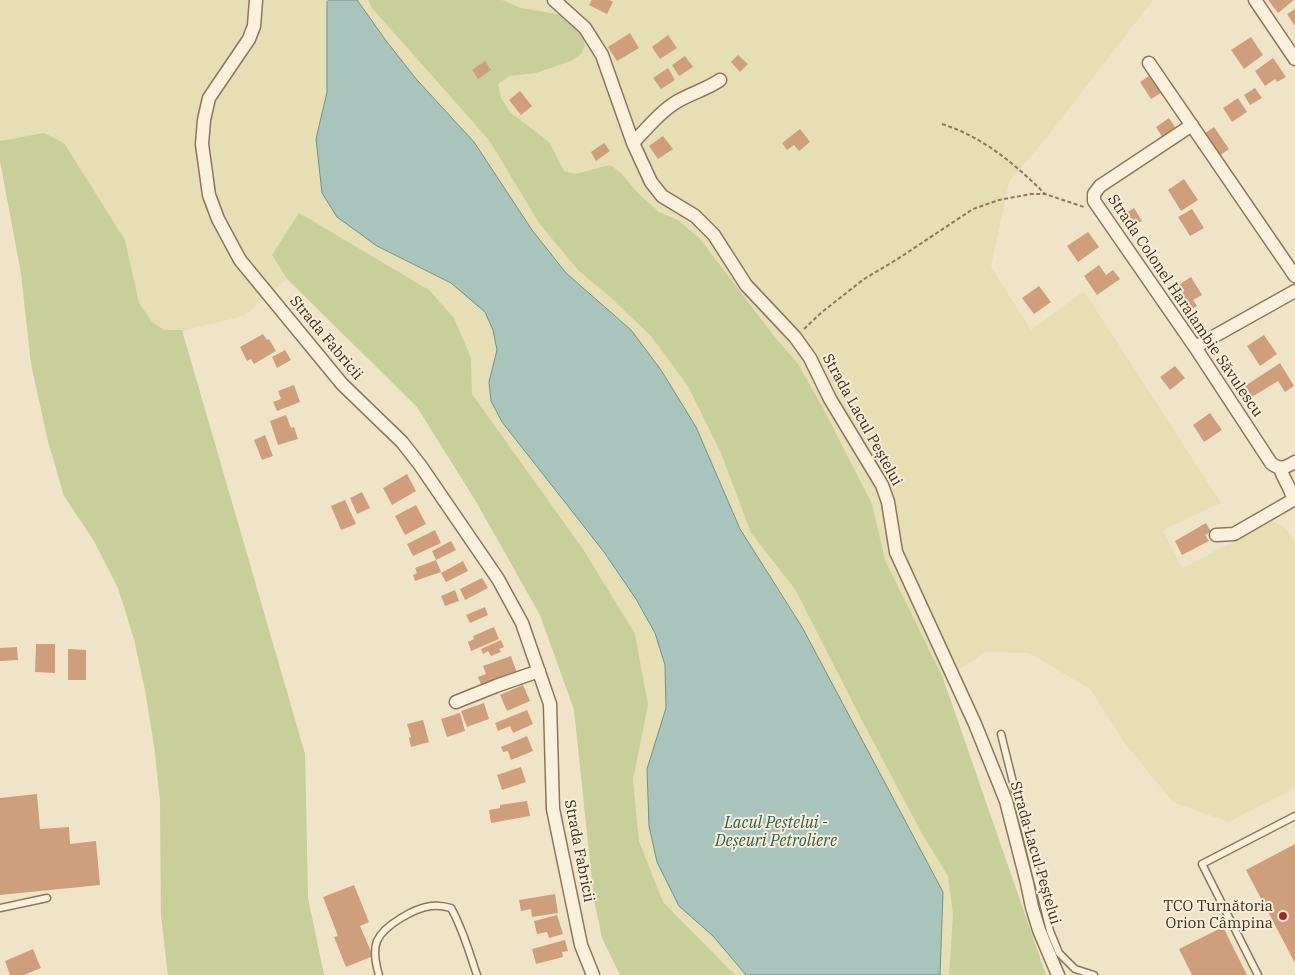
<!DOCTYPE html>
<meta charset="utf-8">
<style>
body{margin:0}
canvas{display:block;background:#f0e4c8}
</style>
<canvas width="1295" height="975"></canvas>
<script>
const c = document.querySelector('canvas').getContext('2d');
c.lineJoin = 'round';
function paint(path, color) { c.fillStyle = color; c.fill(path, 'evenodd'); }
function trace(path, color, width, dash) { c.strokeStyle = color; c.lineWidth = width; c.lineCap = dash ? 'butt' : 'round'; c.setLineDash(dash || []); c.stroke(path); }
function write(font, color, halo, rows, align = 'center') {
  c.font = font + ' "IBM Plex Serif",serif'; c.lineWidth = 4; c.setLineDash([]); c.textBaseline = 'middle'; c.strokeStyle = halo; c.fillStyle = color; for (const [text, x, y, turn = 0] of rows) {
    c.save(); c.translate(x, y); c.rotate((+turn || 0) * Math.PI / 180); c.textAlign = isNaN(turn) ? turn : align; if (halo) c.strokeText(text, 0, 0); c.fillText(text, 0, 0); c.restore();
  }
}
const farmland = new Path2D(`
 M0,0h1153l-106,137 -38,45 -18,85 40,63 53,-39 137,212 -58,27 19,38 91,-47 14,9 8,13v245l-67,34 -55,-20 -46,-56 -37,-57 -61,-36 -43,-1 -43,27 103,296h-311l-72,-73 -24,-61 -6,-61 15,-75 -65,-156 -111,-155 -1,-36 -199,-103 15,24 -43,37 -62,15 123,423 3,144 16,77h-156l-7,-59 -1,-116 -6,-55 -9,-55 -11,-51 -16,-51 -24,-47 -30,-45 -16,-55 -17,-77 -10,-91 -21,-112z`);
const green = new Path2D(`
 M368,0h134l19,8 41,7 20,17 3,14 -4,8 -10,7 -35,12 -26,3 -12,8 3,14 9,14 39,30 15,29 11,3 35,-9 10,7 18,21 21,19 19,8 22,19 74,97 24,28 25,44 49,96 13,56 58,118 103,297h-97l4,-60 -5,-39 -27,-44 -66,-125 -60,-118 -44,-56 -30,-80 -33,-67 -37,-50 -43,-41 -29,-24 -40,-48 -50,-83 -117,-132z
 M44,133l20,10 61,97 14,63 13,19 12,8h18l123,424 3,144 16,77h-156l-7,-59 -1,-116 -6,-55 -9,-55 -11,-51 -16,-51 -24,-47 -30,-45 -16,-55 -17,-77 -10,-91 -21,-112v-20z
 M299,213l130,77 25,28 17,40 1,36 111,155 52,85 13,71 -15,75 6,61 24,61 72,73h-115l-18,-37 -8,-38 -20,-190 -34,-95 -65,-115 -58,-93 -130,-128 -15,-24z`);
const water = new Path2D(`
 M329,0h28l30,42 30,38 57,62 58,88 34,43 65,57 30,40 35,57 44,102 62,98 141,265 -3,83h-194l-33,-39 -34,-30 -22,-44 -8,-36 -2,-57 19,-61 -1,-43 -10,-32 -19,-34 -32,-47 -102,-130 -11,-21 -2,-19 8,-32 -4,-20 -8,-18 -34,-29 -74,-37 -40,-29 -15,-24 -6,-54 11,-47v-90z`);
const building = new Path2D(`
 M592,0h17l4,2 -6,12 -18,-9z
 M1268,0h26l-16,13z
 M1295,9v17l-8,-12z
 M630,33l9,15 -22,13 -9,-14z
 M668,35l9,13 -17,11 -8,-12z
 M1251,37l12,18 -19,14 -13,-19z
 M738,55l10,9 -8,8 -9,-10z
 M685,56l8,11 -14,9 -7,-11z
 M1273,58l13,19 -9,5 -2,-3 -10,7 -10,-15z
 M485,61l6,9 -13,9 -6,-9z
 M668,68l7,12 -14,9 -8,-11z
 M1149,76l12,17 -10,6 -11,-17z
 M1255,88l7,10 -12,7 -6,-10z
 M520,91l12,15 -11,9 -12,-15z
 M1238,98l9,14 -15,10 -9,-14z
 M1169,118l8,12 -14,8 -7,-11z
 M1214,127l15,22 -10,7 -15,-22z
 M800,129l10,13 -11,9 -5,-6 -7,5 -5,-7z
 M663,136l10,13 -15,10 -9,-13z
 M604,143l6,8 -14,10 -5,-9z
 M1184,179l14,21 -17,11 -13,-21z
 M1134,208l8,13 -15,9 -8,-13z
 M1192,209l12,19 -14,8 -12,-19z
 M1088,232l11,15 -21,15 -11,-16z
 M1099,265l7,10 7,-5 7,9 -23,16 -13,-19z
 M1191,277l11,18 -9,5 4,6 -10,6 -15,-23z
 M1039,286l12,16 -17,12 -12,-16z
 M263,334l4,6 2,-1 7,12 -22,13 -3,-5 -4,2 -7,-14z
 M1264,335l13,19 -17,12 -13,-20z
 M285,350l6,10 -14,8 -5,-11z
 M1280,363l14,23 -9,6 -7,-11 -26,16 -7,-11z
 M1175,366l10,12 -15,12 -10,-13z
 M294,385l6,17 -23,9 -4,-9 8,-3 -3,-8z
 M1210,413l12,17 -18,12 -11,-17z
 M286,415l5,13 3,-1 4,12 -20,6 -8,-24z
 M265,435l8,21 -11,4 -8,-20z
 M407,474l9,17 -24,14 -9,-17z
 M362,492l8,16 -13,6 -7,-16z
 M345,500l11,24 -15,6 -10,-24z
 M416,505l10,19 -21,11 -10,-19z
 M1206,523l5,9 -6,3 4,6 -27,14 -7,-14z
 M435,530l6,13 -28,13 -6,-12z
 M451,541l5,9 -20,10 -4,-9z
 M436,560l5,12 -26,9 -2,-6 4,-2 -2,-5z
 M463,561l5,10 -22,11 -5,-9z
 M482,578l6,10 -23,12 -5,-11z
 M455,590l4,11 -14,5 -4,-10z
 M485,607l3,8 -18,8 -4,-8z
 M494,627l5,12 -28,12 -3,-9 6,-3 -1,-3z
 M501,640l3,7 -5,2 2,3 -10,4 -3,-5 -5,3 -2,-5z
 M36,644h19v29l-20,-1z
 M17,647l1,13 -18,1v-13z
 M68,649l18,1v30h-18z
 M511,656l6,17 -35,14 -4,-10 8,-3 -3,-8z
 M523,685l7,16 -23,10 -7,-16z
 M484,703l5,16 -22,8 -6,-16z
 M527,710l6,14 -20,9 -3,-7 -12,5 -3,-8z
 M460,713l5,18 -18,6 -6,-18z
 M423,720l6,22 -18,5 -2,-9 2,-1 -4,-13z
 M527,736l6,15 -22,9 -3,-9 -5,1 -2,-5z
 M521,767l5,15 -24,8 -5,-15z
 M37,794l3,35 29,-2 1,17 26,-3 4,44 -100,10v-97z
 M527,801l3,15 -39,7 -2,-13 11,-2v-3z
 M1295,844v119l-49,-93z
 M354,885l15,37 -9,4 13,30 -27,11 -12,-30 4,-1 -15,-39z
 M555,894l3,19 -26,4 -1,-8 -10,2 -2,-11z
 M557,915l6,19 -14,4 -2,-6 -10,2 -3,-13z
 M1223,927l24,48h-55l-13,-26z
 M565,940l3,11 -6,1 1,5 -27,7 -4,-15z
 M33,949l8,19 -17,7h-14l-5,-14z`);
const path = new Path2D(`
 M942,124c41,13 73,40 103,70
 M804,329l18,-17 42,-33 32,-19 77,-51 26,-9 32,-6h14l39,13`);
const service = new Path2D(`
 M1001,734l49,197 9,22 16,16 19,6
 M0,908l47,-10
 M379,975c-3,-10 -6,-24 -2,-34 7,-16 38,-33 54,-35 7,-1 13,0 20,2 12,21 18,44 26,67
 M1258,975l-56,-111 93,-48`);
const minor = new Path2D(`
 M256,0l-2,26 -5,13 -40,59 -5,22 -2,24 7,51 9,24 22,41 102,124 60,58 18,23 78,114 24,44 28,81 3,105 28,136 12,30
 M554,0l31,28 17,27 31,88 18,39 11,14 33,20 19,19 32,50 49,52 15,21 20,41 52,86 6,17 8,50 79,172 31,77 21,82 5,24 7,23 19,45
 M1255,0l40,59
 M1149,63l146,213
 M1192,125l-92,61 -6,8v7l101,146 76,116c9,8 15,4 24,-1
 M633,143c14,-15 28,-32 45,-42 14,-8 29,-12 42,-21
 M1195,347l100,-56
 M1216,535l18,-1 59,-34c-1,-11 -10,-21 -13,-32
 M456,702l40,-16 43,-15`);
const markers = [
 [1283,916,5,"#9e2a2b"]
];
const streetNames = [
 ["Strada Colonel Haralambie Săvulescu",1185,306,56],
 ["Strada Fabricii",326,338,50],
 ["Strada Lacul Peștelui",862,420,61],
 ["Strada Fabricii",579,851,79],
 ["Strada Lacul Peștelui",1035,853,74]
];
const poiNames = [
 ["TCO Turnătoria",1273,907],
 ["Orion Câmpina",1273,924]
];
const waterNames = [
 ["Lacul Peștelui -",776,823],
 ["Deșeuri Petroliere",776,841]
];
paint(farmland, '#e6deb5');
paint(green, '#c9cf9b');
paint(water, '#a9c4bc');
trace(water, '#6f938a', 1);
paint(building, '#cf9f7d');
trace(service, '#8d765c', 9);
trace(minor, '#8d765c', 15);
trace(path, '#8d765c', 2, [4, 2.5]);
trace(service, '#faf1dc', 6);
trace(minor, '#faf1dc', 12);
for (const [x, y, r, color] of markers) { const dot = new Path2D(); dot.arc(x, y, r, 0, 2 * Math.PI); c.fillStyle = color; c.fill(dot); trace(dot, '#f7eed8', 2); }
write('15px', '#3d2e20', '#f7eed8', streetNames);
write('15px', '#3d2e20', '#f7eed8', poiNames, 'right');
write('italic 16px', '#2f5d5a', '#f7eed8', waterNames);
</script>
